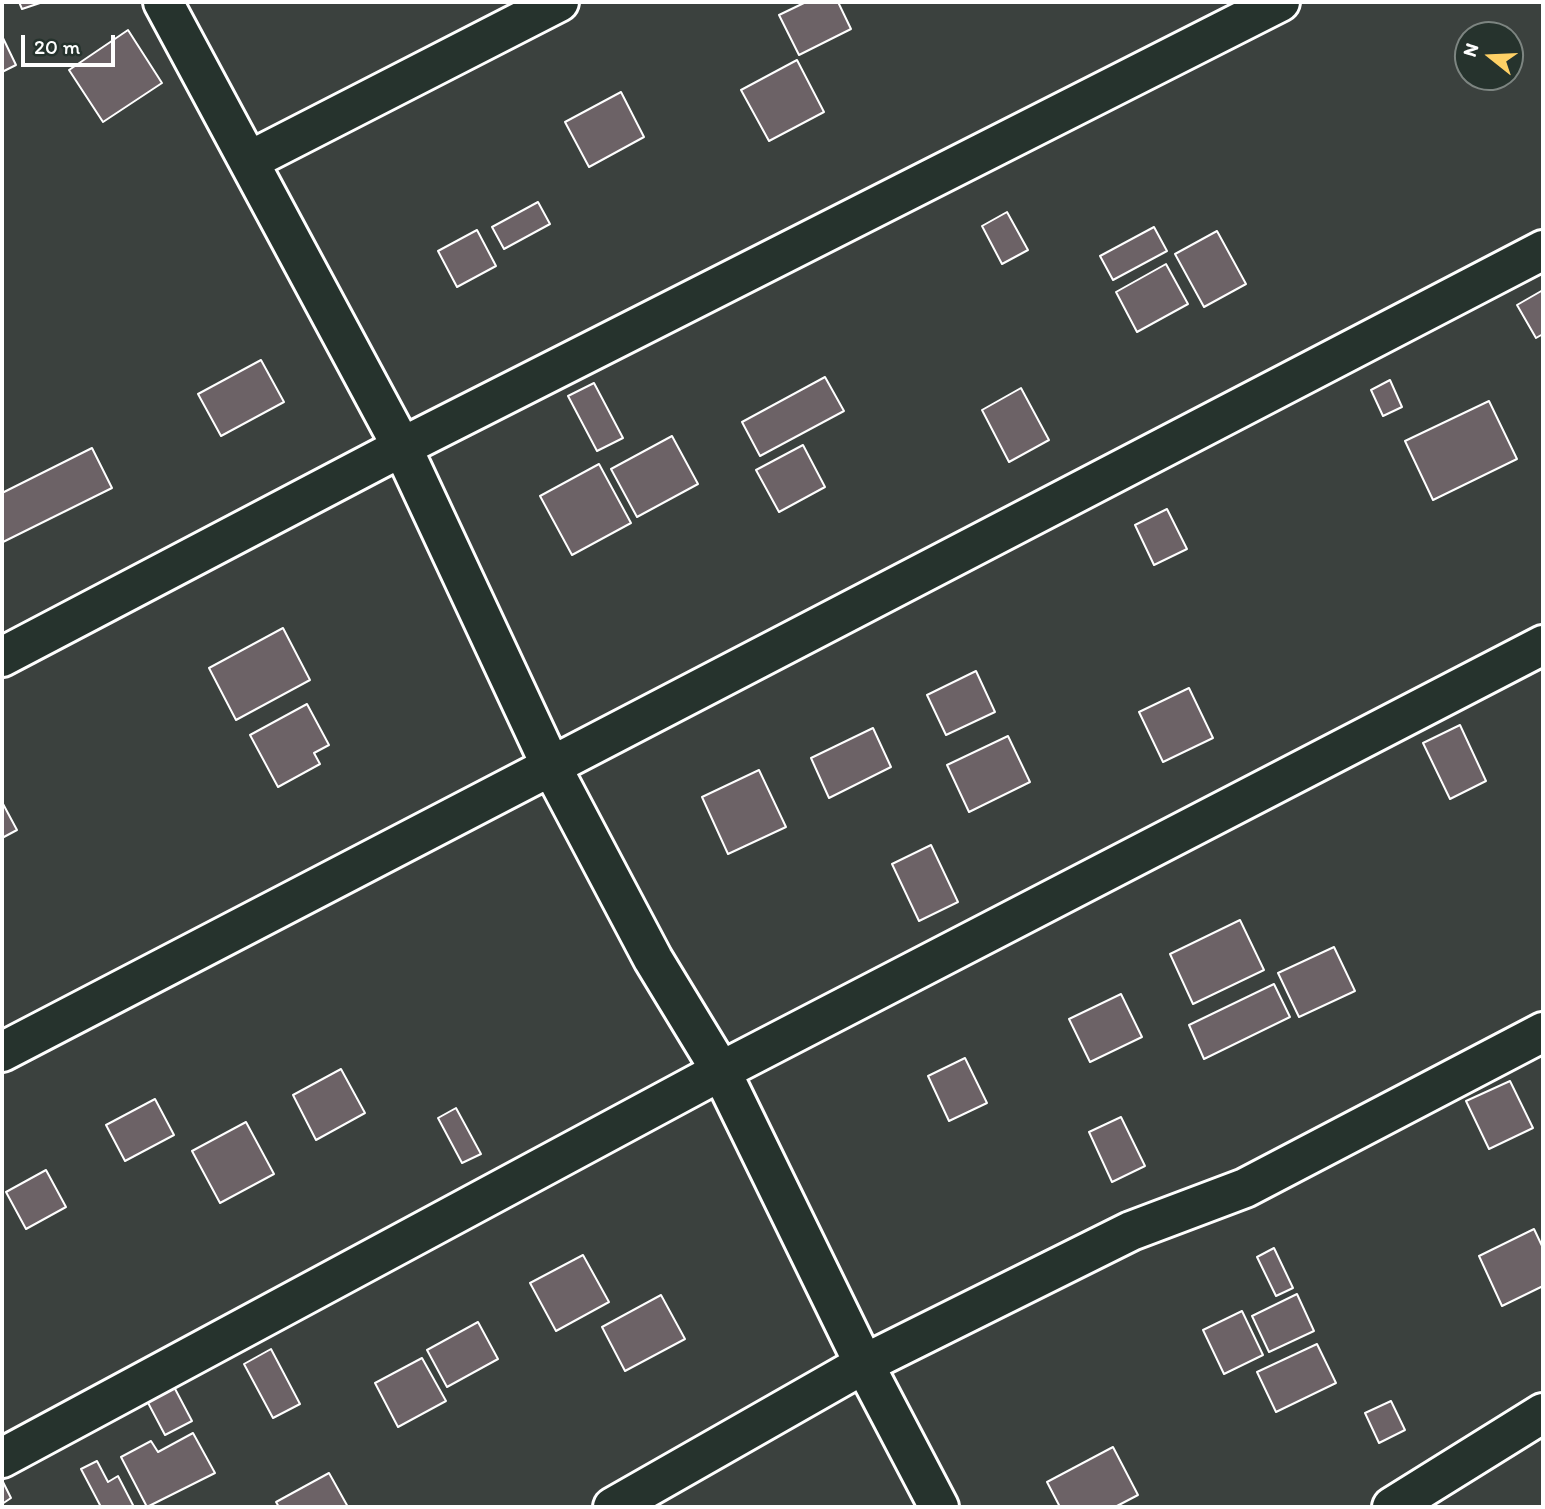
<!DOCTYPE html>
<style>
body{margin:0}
#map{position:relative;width:1545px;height:1509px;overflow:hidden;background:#3b413e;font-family:Itim,sans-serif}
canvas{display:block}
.frame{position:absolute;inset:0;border:4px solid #fff;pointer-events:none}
.north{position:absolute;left:1454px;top:21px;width:70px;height:70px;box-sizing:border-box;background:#26332d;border:2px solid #7d8581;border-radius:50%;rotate:288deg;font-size:19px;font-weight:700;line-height:28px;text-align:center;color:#fff}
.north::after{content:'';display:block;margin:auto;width:24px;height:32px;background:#ffd166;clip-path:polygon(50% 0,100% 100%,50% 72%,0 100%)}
.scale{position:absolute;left:21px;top:35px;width:94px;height:32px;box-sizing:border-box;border:4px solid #fff;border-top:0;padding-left:9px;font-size:21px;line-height:24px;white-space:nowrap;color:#fff;-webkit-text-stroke:5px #26332d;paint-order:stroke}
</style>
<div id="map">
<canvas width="1545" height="1509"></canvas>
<div class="frame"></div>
<div class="north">N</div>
<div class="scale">20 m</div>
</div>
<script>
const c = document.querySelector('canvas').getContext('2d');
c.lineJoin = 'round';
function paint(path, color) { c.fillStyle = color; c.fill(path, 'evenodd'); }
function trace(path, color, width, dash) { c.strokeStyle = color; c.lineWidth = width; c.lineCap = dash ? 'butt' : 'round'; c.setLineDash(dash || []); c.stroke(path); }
const building = new Path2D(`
 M19,2h24l-21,7z
 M806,2h32l13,27 -52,26 -20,-40z
 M128,30l34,53 -59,39 -34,-52z
 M2,36l14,29 -14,7z
 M797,60l27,52 -55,29 -28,-51z
 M621,92l23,45 -55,30 -24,-45z
 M538,202l12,22 -46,25 -12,-22z
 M1007,212l21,38 -26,14 -20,-38z
 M1154,227l13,24 -54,29 -13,-24z
 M477,230l19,36 -39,21 -19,-36z
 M1217,231l29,53 -42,23 -29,-53z
 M1166,264l22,40 -51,28 -21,-40z
 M1543,290v44l-7,4 -19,-33z
 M261,360l23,42 -63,34 -23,-42z
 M825,377l19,34 -84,45 -18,-34z
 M1390,380l12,27 -19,9 -12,-26z
 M594,383l29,55 -26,13 -29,-55z
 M1021,388l28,52 -40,22 -27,-52z
 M1489,401l28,58 -84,41 -28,-59z
 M672,436l26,48 -61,33 -26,-48z
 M803,445l22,42 -46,25 -23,-42z
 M92,448l20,40 -109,54 -1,-49z
 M599,464l32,59 -59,32 -32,-59z
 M1167,509l20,40 -33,16 -19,-40z
 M283,628l27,52 -74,40 -27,-52z
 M976,671l19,41 -49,23 -19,-40z
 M1189,688l24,50 -50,24 -24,-50z
 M307,704l22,41 -15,8 6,11 -42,23 -28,-52z
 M1460,725l26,56 -36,18 -27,-56z
 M873,728l18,39 -62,31 -18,-40z
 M1008,736l22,46 -61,30 -22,-47z
 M759,770l27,57 -58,27 -26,-57z
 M2,802l15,28 -15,8z
 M931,845l27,57 -39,19 -27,-57z
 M1240,920l24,50 -71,34 -23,-50z
 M1334,947l21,44 -56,26 -21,-44z
 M1274,984l16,33 -86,42 -15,-34z
 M1121,994l21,43 -52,25 -21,-43z
 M965,1058l22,45 -38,18 -21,-45z
 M341,1069l24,44 -49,27 -23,-45z
 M1510,1081l23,47 -44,21 -23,-48z
 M155,1099l19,36 -49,26 -19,-36z
 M456,1108l25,46 -19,9 -24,-45z
 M1121,1117l24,49 -33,16 -23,-50z
 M246,1122l28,52 -54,29 -28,-52z
 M46,1170l20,37 -40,22 -20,-37z
 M1534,1229l9,19v38l-41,20 -23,-50z
 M1274,1248l19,40 -17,8 -19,-39z
 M583,1255l26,47 -53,29 -26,-48z
 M1297,1294l17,37 -45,21 -17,-36z
 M661,1295l24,44 -60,32 -23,-44z
 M1242,1311l21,44 -39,19 -21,-44z
 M478,1322l20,37 -51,28 -20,-37z
 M1317,1344l19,39 -60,29 -19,-40z
 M271,1349l29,55 -27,14 -29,-54z
 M422,1358l24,43 -48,26 -23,-44z
 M173,1385l19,36 -27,14 -19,-36z
 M1391,1401l14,29 -26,13 -14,-30z
 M193,1433l22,40 -68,34 -26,-50 30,-16 7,11z
 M1113,1447l25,48 -23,12h-55l-13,-25z
 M97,1461l11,21 10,-6 16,31h-33l-20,-38z
 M329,1473l19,34h-69l-3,-5z
 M3,1482l8,16 -9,6v-21z`);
const minor = new Path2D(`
 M163,2l239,445 149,319 102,193 68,112 143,293 75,143
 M249,161l310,-159
 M2,657l400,-210 878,-445
 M2,1052l1541,-802
 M2,1458l719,-387 822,-426
 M613,1507l251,-143 267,-133 114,-43 298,-156
 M1392,1507l151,-94`);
paint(building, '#6c6266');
trace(building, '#fff', 2);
trace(minor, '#fff', 44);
trace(minor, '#26332d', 38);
</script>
